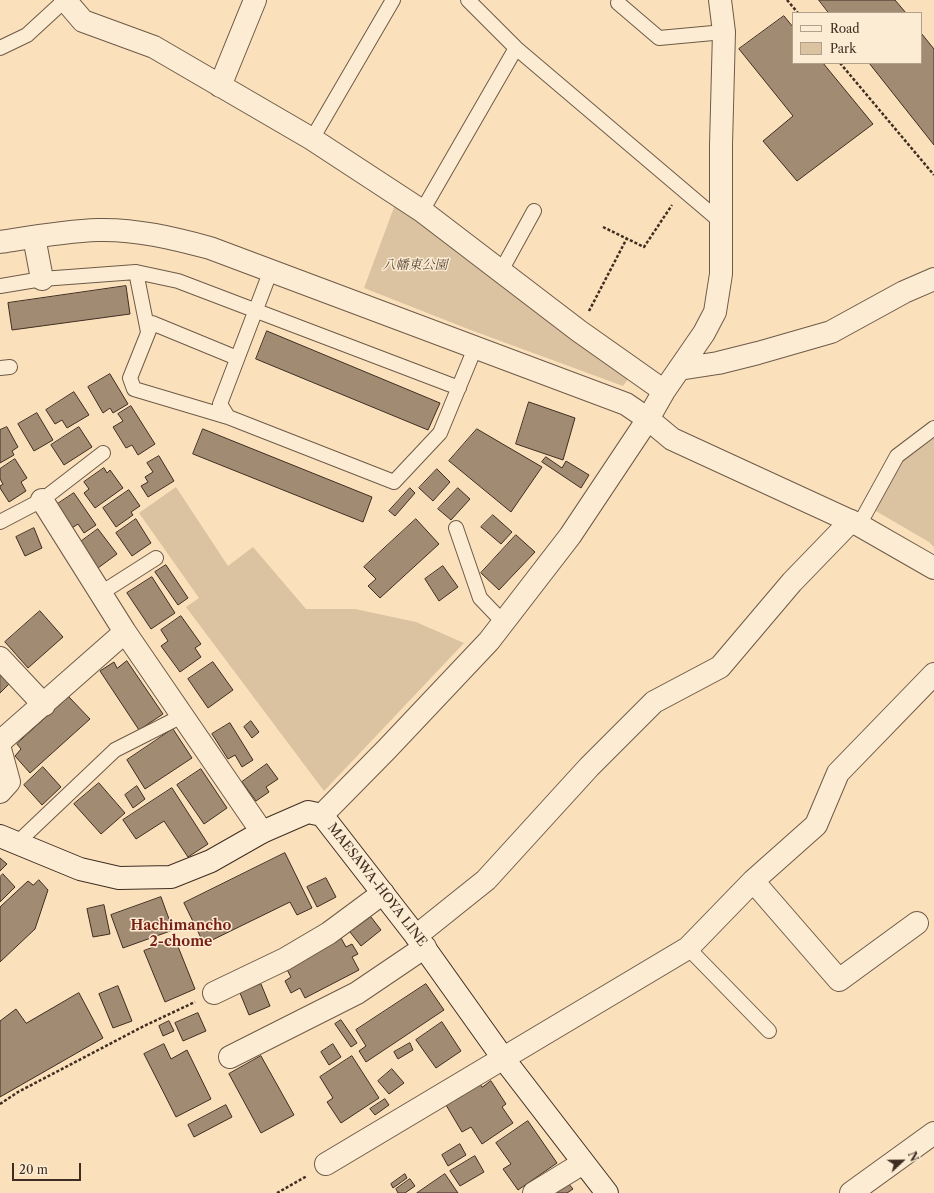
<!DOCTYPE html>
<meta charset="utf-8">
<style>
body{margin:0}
#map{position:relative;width:934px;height:1193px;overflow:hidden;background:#fbe1bb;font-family:"Libre Caslon Text",serif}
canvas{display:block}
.legend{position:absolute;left:792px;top:12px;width:130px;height:52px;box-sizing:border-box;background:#fcecd3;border:1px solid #b0a08c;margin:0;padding:5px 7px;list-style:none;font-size:12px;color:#3f2d22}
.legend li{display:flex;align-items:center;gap:8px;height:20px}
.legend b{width:20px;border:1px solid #b0a08c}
.north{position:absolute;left:882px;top:1141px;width:40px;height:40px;-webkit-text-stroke:3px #fcecd3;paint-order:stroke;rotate:68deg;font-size:11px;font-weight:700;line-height:16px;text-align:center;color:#3f2d22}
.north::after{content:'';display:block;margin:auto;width:14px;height:18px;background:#3f2d22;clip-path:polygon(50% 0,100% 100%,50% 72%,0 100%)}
.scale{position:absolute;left:12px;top:1163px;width:69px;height:18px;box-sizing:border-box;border:2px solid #3f2d22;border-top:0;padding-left:5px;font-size:12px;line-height:14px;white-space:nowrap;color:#3f2d22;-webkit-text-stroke:3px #fcecd3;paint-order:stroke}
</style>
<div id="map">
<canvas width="934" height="1193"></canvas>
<ul class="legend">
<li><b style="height:5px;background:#fcecd3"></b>Road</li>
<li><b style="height:11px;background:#dbc2a1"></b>Park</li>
</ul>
<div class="north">N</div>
<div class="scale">20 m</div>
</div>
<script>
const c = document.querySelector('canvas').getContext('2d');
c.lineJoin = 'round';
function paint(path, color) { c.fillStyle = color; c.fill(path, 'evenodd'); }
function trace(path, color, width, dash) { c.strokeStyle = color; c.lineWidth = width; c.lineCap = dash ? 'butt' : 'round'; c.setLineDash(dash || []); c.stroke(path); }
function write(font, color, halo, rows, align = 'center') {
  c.font = font + ' "Libre Caslon Text","Noto Serif JP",serif'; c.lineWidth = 3; c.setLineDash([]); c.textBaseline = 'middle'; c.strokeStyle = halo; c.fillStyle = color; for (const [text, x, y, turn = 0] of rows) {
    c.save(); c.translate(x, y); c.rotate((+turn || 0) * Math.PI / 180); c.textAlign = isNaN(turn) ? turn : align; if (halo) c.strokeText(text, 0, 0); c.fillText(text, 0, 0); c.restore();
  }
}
const green = new Path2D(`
 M396,202l235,173 -8,11 -155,-57 -104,-41z
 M934,428v119l-5,-5 -60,-35 21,-39z
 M176,487l52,79 25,-19 53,62h49l61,13 48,21 -140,148 -138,-184 13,-9 -60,-85z`);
const building = new Path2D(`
 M819,0h76l11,13h-77z
 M784,16l9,11v36h30l50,61 -76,57 -34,-40 30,-25 -54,-67z
 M921,33l13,16v96l-65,-82h52z
 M126,286l4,28 -118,16 -4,-27z
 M267,331l173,72 -12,27 -172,-71z
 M110,374l18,30 -15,9 -3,-5 -7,5 -15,-26z
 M74,392l15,23 -22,13 -5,-8 -7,4 -9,-14z
 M529,402l46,16 -12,42 -47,-16z
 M131,406l24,38 -17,11 -6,-10 -6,3 -13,-21 10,-6 -5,-7z
 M37,413l16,27 -19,11 -16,-27z
 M7,427l11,20 -6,4 2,4 -14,8v-33z
 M79,427l13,20 -28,18 -13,-20z
 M203,429l169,68 -9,25 -170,-68z
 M477,429l65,38 -31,45 -62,-51z
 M159,456l15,25 -26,16 -7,-11 7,-4 -3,-5 8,-5 -6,-9z
 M546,457l16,11 4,-7 23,14 -8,13 -39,-26z
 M15,459l12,19 -6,4 5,9 -17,11 -9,-14v-2l3,-2 -3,-5v-10z
 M104,468l3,5 3,-3 13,18 -28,20 -11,-15 5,-4 -5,-7z
 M437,469l13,13 -17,19 -14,-13z
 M410,488l5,5 -20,23 -6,-5z
 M458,488l12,11 -19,21 -13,-11z
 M129,490l11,16 -9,6 2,3 -17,12 -13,-19z
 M74,493l22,32 -12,8 -6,-9 -9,6 -16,-23z
 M493,515l19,17 -11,12 -20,-17z
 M136,519l15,24 -19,13 -16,-23z
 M416,519l23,25 -59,54 -12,-12 8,-7 -12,-12z
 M34,528l8,20 -17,8 -9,-19z
 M98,529l19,25 -19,14 -19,-25z
 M516,535l19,17 -36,38 -18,-17z
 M166,565l22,33 -10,7 -23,-33z
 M443,566l15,21 -19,14 -14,-22z
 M152,577l23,36 -24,16 -24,-36z
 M40,611l23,26 -35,31 -23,-26z
 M181,616l20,28 -6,4 6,9 -21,15 -19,-26 7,-5 -7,-11z
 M127,661l36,53 -24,16 -39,-59 14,-9 3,6z
 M213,662l20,28 -25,18 -20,-29z
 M0,673l10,10 -10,10z
 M69,697l21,22 -60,54 -15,-17 6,-7 -4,-5z
 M251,721l8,11 -7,6 -8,-11z
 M230,723l23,37 -11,7 -7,-12 -7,4 -16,-25z
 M173,729l19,29 -47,31 -18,-29z
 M267,764l11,15 -12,8 3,5 -13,9 -14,-19z
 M43,767l18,20 -19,18 -18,-20z
 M201,769l26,39 -23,16 -27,-39z
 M99,783l26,30 -24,21 -27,-30z
 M137,786l8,13 -12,9 -8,-13z
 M172,788l36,56 -20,13 -24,-36 -28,18 -13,-19z
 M285,853l27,55 -15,7 -7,-13 -86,42 -20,-41z
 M0,858l7,6 -7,7z
 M3,874l12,13 -15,15v-25z
 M326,878l10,19 -19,10 -10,-20z
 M39,880l9,10 -13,39 -35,33v-55l28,-26 5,4z
 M161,897l12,33 -50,18 -12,-33z
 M104,905l6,29 -17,3 -6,-28z
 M371,917l10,13 -20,16 -11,-14z
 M341,938l5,9 6,-3 6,10 -6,3 7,13 -54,28 -5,-10 -9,5 -6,-12 6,-4 -5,-9z
 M175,939l20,50 -30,13 -21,-51z
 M261,984l9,22 -21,9 -9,-22z
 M426,984l18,26 -78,52 -7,-11 7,-5 -10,-16z
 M118,986l14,35 -19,7 -14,-34z
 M79,993l24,45 -103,59v-76l16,-12 10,14z
 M198,1013l8,18 -23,10 -8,-18z
 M341,1020l16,23 -6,4 -16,-23z
 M169,1021l5,10 -11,5 -4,-10z
 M442,1022l19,29 -25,17 -20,-28z
 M410,1043l3,7 -15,9 -4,-7z
 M164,1044l7,15 16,-9 24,49 -35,18 -32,-63z
 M333,1044l8,13 -12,8 -8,-13z
 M261,1056l33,59 -33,18 -32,-59z
 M352,1056l27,42 -38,25 -14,-21 6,-4 -13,-21z
 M392,1069l12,14 -15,11 -11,-13z
 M491,1081l15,23 -4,3 11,16 -31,21 -11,-17 -9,5 -16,-27 34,-21 2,3z
 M385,1099l4,6 -14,10 -5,-6z
 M226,1105l6,12 -38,20 -6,-12z
 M528,1121l29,42 -39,27 -15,-21 8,-5 -15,-21z
 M460,1144l6,11 -18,11 -6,-11z
 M475,1156l9,16 -24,14 -10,-15z
 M405,1174l2,4 -14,10 -2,-4z
 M445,1174l13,19h-41z
 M410,1179l5,7 -10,7h-7l-2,-4z
 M568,1183l5,6 -6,4h-12z`);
const path = new Path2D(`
 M787,0l11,13
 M840,63l94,112
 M603,227l41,20 28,-42
 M589,311l38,-73
 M0,1104l18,-12 126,-66 51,-24
 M277,1193l30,-17`);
const service = new Path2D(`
 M468,0l48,48 205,174
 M618,3l41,35 65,-6
 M0,48l27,-13 38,-35
 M312,139l81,-139
 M422,211l94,-163
 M271,270l-51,134 8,13 166,65 46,-49 35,-85
 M501,271l33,-60
 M136,272l12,60
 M0,286l42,-7 94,-7 42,9 281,107
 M0,368l10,-1
 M228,417l-94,-28 -4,-11 22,-55 85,35
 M0,522l42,-22 61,-47
 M859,525l38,-69 37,-28
 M456,528l24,70 23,24
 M101,593l55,-35
 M17,843l98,-93 67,-34
 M688,948l81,83`);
const minor = new Path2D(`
 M65,0l18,21 71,26 158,92 110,72 157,120 85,60
 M220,86l35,-86
 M34,237l8,42
 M679,369l39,-6 40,-10 73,-21 73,-40 30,-13
 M42,500l83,132 137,200
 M0,658l44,47
 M0,742l125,-110
 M0,749l9,33 -9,10
 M322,815l65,-66 102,-108 81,-105 78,-117 16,-28 40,-58 11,-21 6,-38v-129l3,-113 -4,-32
 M753,881l86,99 78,-57
 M416,936l70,-56 103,-113 65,-65 66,-35 72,-85 59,-61
 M214,993l71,-34 44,-26 54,-40
 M230,1057l127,-64 68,-46
 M326,1164l362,-216 65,-67 63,-56 22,-52 96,-99
 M534,1193l49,-30
 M851,1193l83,-60`);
const tertiary = new Path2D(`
 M0,242c32,-5 66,-11 98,-12 38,-1 75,8 112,18l416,156 22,15 24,20 187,86 75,43`);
const secondary = new Path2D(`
 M0,836l80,33 39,9 52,-1 40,-16 51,-29 46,-20 14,3 94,121 87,122 104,135`);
const parkNames = [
 ["八幡東公園",415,265]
];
const streetNames = [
 ["MAESAWA-HOYA LINE",377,885,52]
];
const neighbourhoodNames = [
 ["Hachimancho",181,926],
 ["2-chome",181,942]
];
paint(green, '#dbc2a1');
paint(building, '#a18b72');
trace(building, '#3f2d22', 1);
trace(service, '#6e5a48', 16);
trace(minor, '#6e5a48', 24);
trace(tertiary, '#6e5a48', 24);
trace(secondary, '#3f2d22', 24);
trace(path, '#3f2d22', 2.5, [3, 2]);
trace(service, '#fcecd3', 14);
trace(minor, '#fcecd3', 22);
trace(tertiary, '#fcecd3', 22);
trace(secondary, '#fcecd3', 22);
write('italic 13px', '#5e4b3b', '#fcecd3', parkNames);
write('13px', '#3f2d22', '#fcecd3', streetNames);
write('bold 14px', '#7a1f14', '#fcecd3', neighbourhoodNames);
</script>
